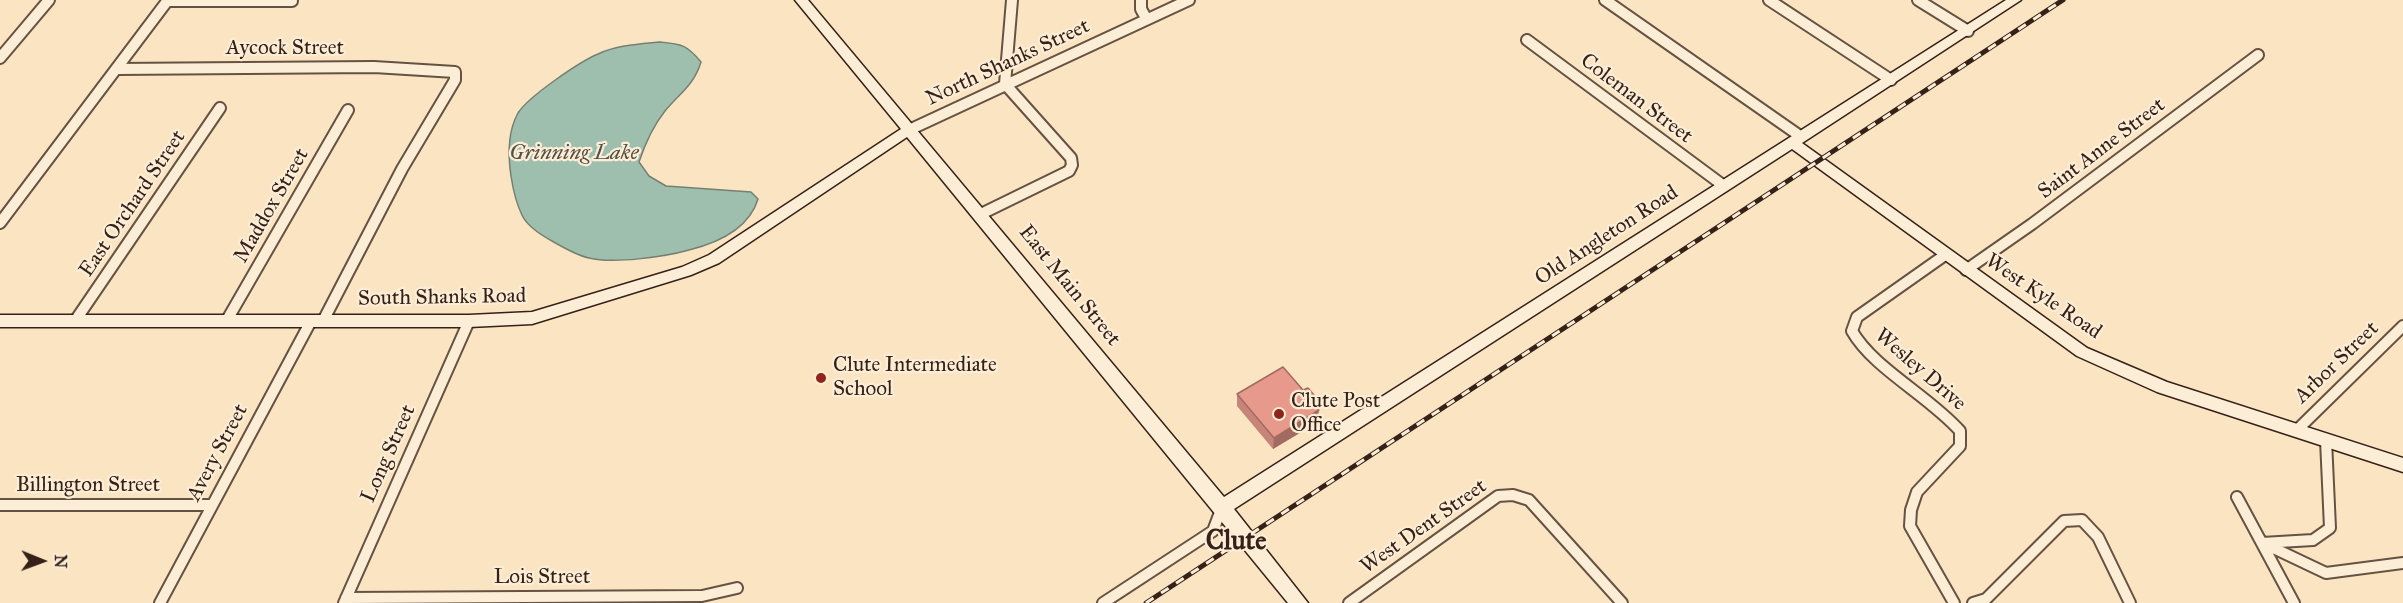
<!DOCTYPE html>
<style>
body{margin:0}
#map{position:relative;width:2403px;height:603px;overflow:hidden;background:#fae4c2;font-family:"IM FELL Great Primer",serif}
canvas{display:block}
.north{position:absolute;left:12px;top:531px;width:60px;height:60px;-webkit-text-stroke:4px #fcedd7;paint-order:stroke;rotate:91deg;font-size:16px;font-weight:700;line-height:24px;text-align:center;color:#352117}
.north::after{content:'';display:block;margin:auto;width:21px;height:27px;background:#352117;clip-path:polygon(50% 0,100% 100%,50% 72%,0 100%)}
</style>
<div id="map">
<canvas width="2403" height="603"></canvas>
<div class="north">N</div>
</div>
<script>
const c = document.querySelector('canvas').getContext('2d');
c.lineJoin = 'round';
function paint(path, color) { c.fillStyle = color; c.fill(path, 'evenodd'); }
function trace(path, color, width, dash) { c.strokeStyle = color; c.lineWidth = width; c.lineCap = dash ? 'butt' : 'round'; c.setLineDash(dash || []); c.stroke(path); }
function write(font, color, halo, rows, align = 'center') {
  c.font = font + ' "IM FELL Great Primer",serif'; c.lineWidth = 4.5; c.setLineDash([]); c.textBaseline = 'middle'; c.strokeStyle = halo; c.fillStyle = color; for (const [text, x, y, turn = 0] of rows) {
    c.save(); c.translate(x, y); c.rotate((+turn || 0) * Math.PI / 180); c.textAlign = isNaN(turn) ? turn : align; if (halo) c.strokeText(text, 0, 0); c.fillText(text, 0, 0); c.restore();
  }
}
const water = new Path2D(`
 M660,42c22,2 27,3 41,20 -7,23 -21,31 -36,49 -12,15 -20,33 -26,51l10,14 17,10 85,6 7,7c-9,30 -41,44 -69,51 -25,7 -76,14 -100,8 -13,-3 -25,-10 -37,-17 -11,-6 -25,-15 -30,-26 -6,-12 -9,-26 -11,-39 -3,-20 -3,-45 7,-63 10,-16 61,-51 80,-59 19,-9 42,-10 62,-12z`);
const street = new Path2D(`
 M1141,0v9l5,9
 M1605,0l195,136
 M1769,0l122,80
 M1918,0l50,31
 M167,1h125
 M1527,40l197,146
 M0,58l49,-58
 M116,69l258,-2 81,5v8l-53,89 -79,152
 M909,130l280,-130
 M981,214l88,-43 3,-6 -1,-7 -66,-74 7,-84
 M0,223l168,-223
 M1945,255l-88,62 -5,14c21,37 77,65 108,100v15l-43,46 -6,18 -1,16 44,77
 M1966,270l66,-46 226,-169
 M227,320l121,-210
 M75,321l145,-213
 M2298,429l105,-103
 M2237,497l57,106
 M0,505h212
 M2262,543l51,-3 17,-12 -4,-88
 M2265,544l61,29 77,-10
 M346,598l356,-2 35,-8
 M160,603l151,-282
 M344,603l125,-282
 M1103,603l110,-72 9,-24
 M1349,603l149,-107 15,-1 16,5 93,103
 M1973,603l13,-4 78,-78 18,-1 16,17 32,66`);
const secondary = new Path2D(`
 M795,0h13l416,497 782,-497h15l-219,143 285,205 80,34 236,76v14l-246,-80 -80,-36 -285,-207 -558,360 74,94h-20l-381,-466 -188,126 -28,12 -159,49 -63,3h-469v-12h469l63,-3 150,-45 27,-12 192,-126z`);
const rail = new Path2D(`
 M1146,603l917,-603`);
const wall = new Path2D(`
 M1303,390l16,11 -1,21 -45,27 -36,-43v-12z`);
const shadedWall = new Path2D(`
 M1319,401l-1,21 -45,27 1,-11 40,-34z`);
const building = new Path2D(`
 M1283,367l20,23 5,-2 11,13 -5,3 5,6 -45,28 -37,-44z`);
const markers = [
 [821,378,6,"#8f2418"],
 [1279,414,6,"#8f2418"]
];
const streetNames = [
 ["Aycock Street",285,49],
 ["North Shanks Street",1008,63,-25],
 ["Coleman Street",1636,99,37],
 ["Saint Anne Street",2102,149,-37],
 ["East Orchard Street",133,204,-56],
 ["Maddox Street",272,206,-60],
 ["Old Angleton Road",1607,236,-33],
 ["East Main Street",1069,286,51],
 ["West Kyle Road",2043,297,34],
 ["South Shanks Road",442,298,-1],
 ["Arbor Street",2337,363,-44],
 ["Wesley Drive",1920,370,41],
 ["Avery Street",218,453,-62],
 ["Long Street",389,454,-66],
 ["Billington Street",88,486],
 ["West Dent Street",1424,527,-35],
 ["Lois Street",542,578]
];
const poiNames = [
 ["Clute Intermediate",833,366],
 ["School",833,390],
 ["Clute Post",1291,402],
 ["Office",1291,426]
];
const waterNames = [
 ["Grinning Lake",574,154]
];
const districtNames = [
 ["Clute",1236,542]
];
paint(water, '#9fbfae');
trace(water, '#758072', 1.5);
trace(street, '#665242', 14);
trace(secondary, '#352117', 3);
trace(street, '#fcedd7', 10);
paint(secondary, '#fcedd7');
trace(rail, '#352117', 5);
trace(rail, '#fcedd7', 3, [9]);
paint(wall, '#c78478');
paint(shadedWall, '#a26b61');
paint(building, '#e7998b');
trace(building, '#a26b61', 1.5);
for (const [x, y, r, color] of markers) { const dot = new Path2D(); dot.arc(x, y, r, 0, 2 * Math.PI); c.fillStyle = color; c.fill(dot); trace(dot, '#fcedd7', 2); }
write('21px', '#352117', '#fcedd7', streetNames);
write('21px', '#352117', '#fcedd7', poiNames, 'left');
write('italic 22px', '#555044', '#fcedd7', waterNames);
write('bold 27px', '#352117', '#fcedd7', districtNames);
</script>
